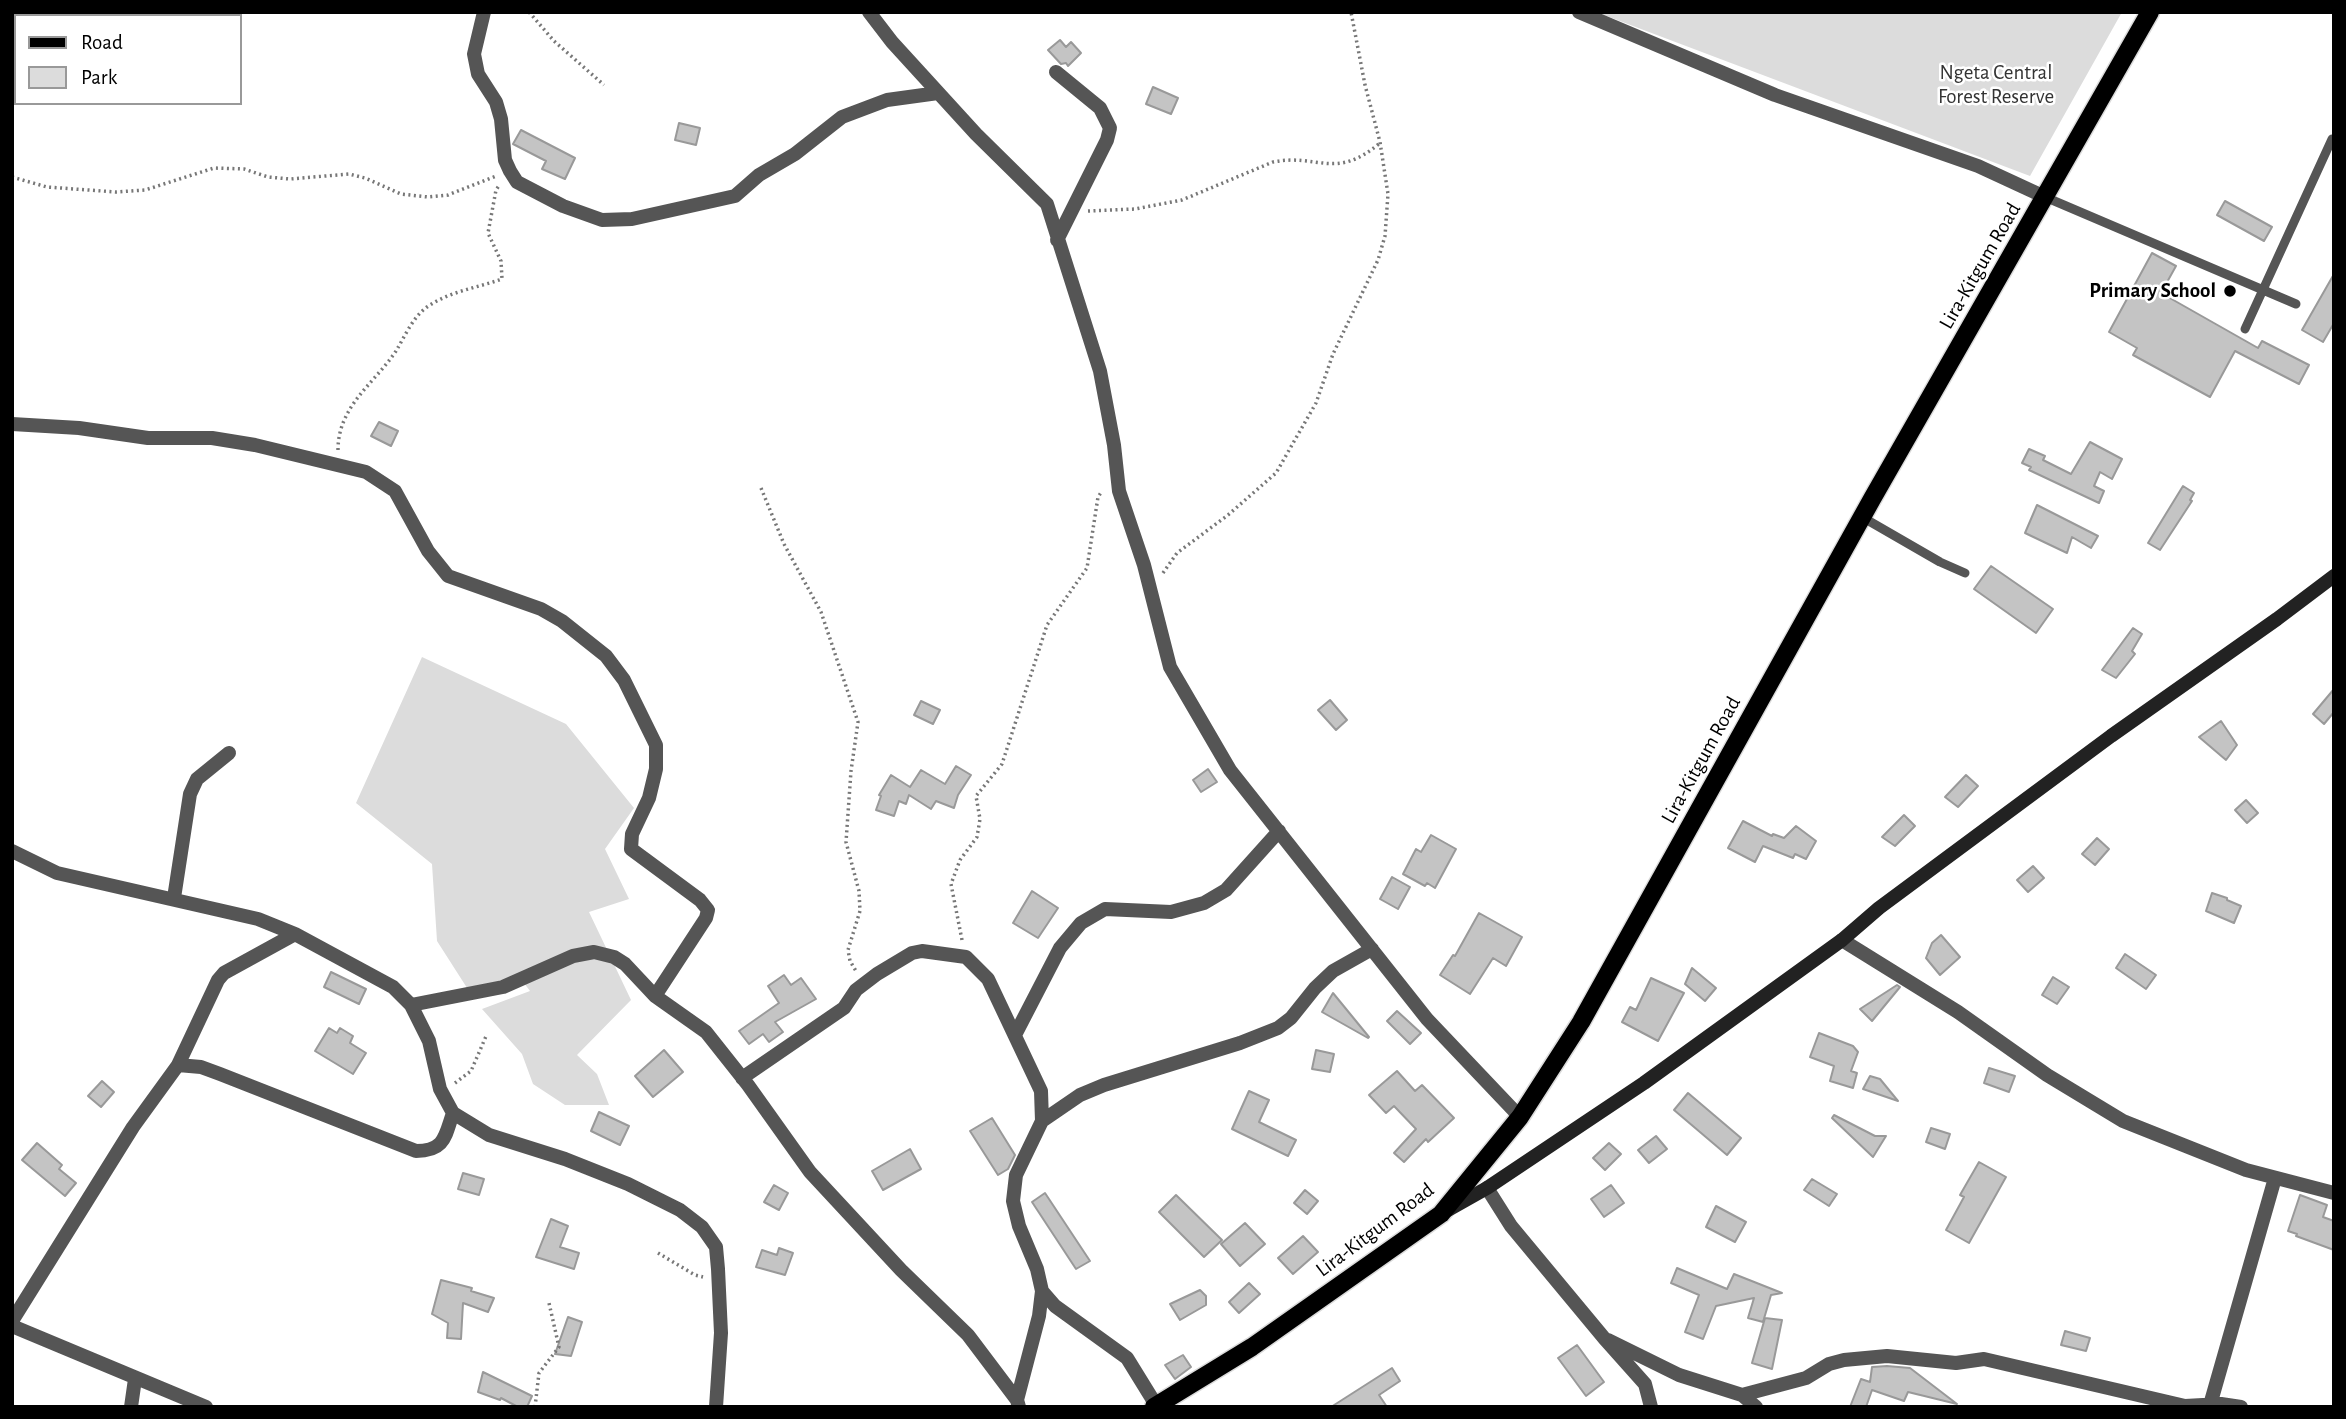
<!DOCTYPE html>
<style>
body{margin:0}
#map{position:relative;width:2346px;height:1419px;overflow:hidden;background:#fff;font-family:"Alegreya Sans",sans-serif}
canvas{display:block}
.frame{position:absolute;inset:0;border:14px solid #000;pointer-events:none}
.legend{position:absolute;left:14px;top:14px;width:228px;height:91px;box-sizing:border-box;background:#fff;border:2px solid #999;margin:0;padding:9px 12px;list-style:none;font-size:21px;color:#000}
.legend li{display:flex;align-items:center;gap:14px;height:35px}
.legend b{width:35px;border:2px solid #999}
</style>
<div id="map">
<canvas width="2346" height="1419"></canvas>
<div class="frame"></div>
<ul class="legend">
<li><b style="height:9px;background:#000"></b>Road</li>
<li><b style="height:19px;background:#dcdcdc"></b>Park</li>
</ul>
</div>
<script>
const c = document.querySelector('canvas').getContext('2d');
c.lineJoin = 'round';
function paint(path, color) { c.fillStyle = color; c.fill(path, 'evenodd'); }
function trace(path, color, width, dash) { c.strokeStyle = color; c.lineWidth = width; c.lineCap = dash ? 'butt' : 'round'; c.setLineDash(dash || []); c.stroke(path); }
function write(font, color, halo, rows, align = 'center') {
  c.font = font + ' "Alegreya Sans",sans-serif'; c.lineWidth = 5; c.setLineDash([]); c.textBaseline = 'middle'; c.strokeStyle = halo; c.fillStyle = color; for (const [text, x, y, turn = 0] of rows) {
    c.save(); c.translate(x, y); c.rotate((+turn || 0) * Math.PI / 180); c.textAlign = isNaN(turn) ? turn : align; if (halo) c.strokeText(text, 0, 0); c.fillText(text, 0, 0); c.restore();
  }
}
const green = new Path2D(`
 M1596,12h526l-92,164z
 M422,657l144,67 68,84 -29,41 24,50 -40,13 42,88 -54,55 20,19 12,31h-44l-32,-21 -11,-30 -40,-45 48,-18 -12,-16 -49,16 -32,-50 -5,-77 -76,-61z`);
const building = new Path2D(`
 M1060,40l6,7 5,-5 10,11 -13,13 -2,-3 -5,1 -13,-14z
 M1153,87l25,11 -7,16 -25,-10z
 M679,123l21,5 -4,17 -21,-5z
 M521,130l54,28 -10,21 -23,-10 4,-8 -33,-17z
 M2225,201l47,26 -8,14 -47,-26z
 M2152,253l24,13 -15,27 97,55 4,-7 47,24 -10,19 -64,-33 -25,46 -77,-42 4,-7 -28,-16z
 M2334,274v49l-11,19 -21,-12z
 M379,422l19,9 -7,15 -20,-10z
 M2090,442l32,17 -10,20 -12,-7 -6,14 10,5 -5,12 -70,-33 2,-3 -9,-4 7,-14 16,7 -2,4 28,14z
 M2183,486l11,7 -4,7 2,1 -32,49 -12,-7z
 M2037,505l61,31 -7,12 -19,-11 -5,16 -42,-20z
 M1991,566l62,43 -17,24 -62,-44z
 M2133,628l9,6 -10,17 3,3 -19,24 -14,-8z
 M2334,689v23l-10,12 -11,-10z
 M1330,700l17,20 -11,10 -18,-20z
 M921,701l19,9 -7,14 -19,-9z
 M2221,721l16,24 -11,15 -27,-23z
 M956,766l15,9 -13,20 -4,13 -18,-7 -5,8 -22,-14 -3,9 -7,-3 -5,15 -18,-6 5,-14 -2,-1 12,-20 19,12 11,-17 24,14z
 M1208,769l9,13 -16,10 -8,-12z
 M1966,775l12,11 -20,21 -13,-10z
 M2246,800l12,13 -11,10 -12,-13z
 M1904,815l11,11 -20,20 -13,-9z
 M1743,821l29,15 1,-2 11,4 12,-12 20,15 -10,18 -11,-5 -2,4 -30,-12 -8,16 -27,-14z
 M1431,835l25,14 -21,39 -8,-5 -2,3 -22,-12 13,-25 5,3z
 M2097,838l12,11 -14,16 -13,-11z
 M2033,866l11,12 -16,14 -11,-12z
 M1392,877l18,10 -12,22 -18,-10z
 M1032,891l26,17 -20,30 -25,-15z
 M2212,893l15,5v2l14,6 -7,17 -28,-12z
 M1479,913l43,24 -16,29 -13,-8 -23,36 -30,-19 13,-20 2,1z
 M1941,935l19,22 -20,18 -14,-17 6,-15z
 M2125,954l31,21 -10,14 -30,-21z
 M1692,968l24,20 -11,13 -20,-17z
 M331,972l35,17 -7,15 -35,-17z
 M784,975l7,10 10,-7 15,21 -41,23 8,10 -14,10 -6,-8 -14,10 -10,-13 40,-28 -11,-17z
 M2053,977l16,10 -12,17 -15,-9z
 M1651,978l33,15 -26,48 -36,-19 8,-15 6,3z
 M1897,985l3,2 -28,34 -12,-12z
 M1333,993l36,44 -1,1 -46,-26z
 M1397,1011l24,22 -11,11 -23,-23z
 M329,1028l8,5 3,-5 13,8 -3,7 16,10 -13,21 -38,-23z
 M1819,1033l34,13 5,6 -7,19 6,2 -4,15 -23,-7 4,-15 -24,-9z
 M664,1050l19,22 -30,25 -18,-21z
 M1316,1050l18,4 -4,18 -18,-3z
 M1989,1068l26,8 -6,16 -25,-9z
 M1397,1071l18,20 7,-6 32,33 -26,24 -2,-3 -22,23 -10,-9 22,-24 -22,-23 -8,7 -17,-18z
 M1870,1076l10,3 18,22 -35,-12z
 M102,1081l12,11 -13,15 -13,-11z
 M1249,1091l20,9 -10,22 37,18 -8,16 -56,-27z
 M1688,1093l53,45 -14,17 -53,-45z
 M599,1112l30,14 -9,19 -29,-14z
 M1834,1115l41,21h11l-13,21 -41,-39z
 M992,1118l23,37 -7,14 -10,6 -28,-44z
 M1931,1128l19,6 -5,15 -19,-7z
 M1656,1136l11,13 -18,14 -11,-13z
 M37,1143l25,22 -3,4 17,14 -11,13 -43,-36z
 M1609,1143l12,11 -16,16 -12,-12z
 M910,1149l11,20 -38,21 -11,-19z
 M1979,1162l27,15 -37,66 -23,-13 18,-33 -4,-2z
 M463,1173l21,6 -5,16 -21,-6z
 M1812,1179l25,15 -8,12 -25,-16z
 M774,1185l14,8 -9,17 -15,-8z
 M1611,1185l13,18 -20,14 -13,-18z
 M1305,1190l13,11 -11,13 -13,-11z
 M1045,1193l45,68 -14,8 -44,-67z
 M1176,1195l46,45 -18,17 -45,-45z
 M2300,1195l27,10 -4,12 11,4v29l-38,-14 1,-2 -9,-3z
 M1716,1206l30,16 -11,20 -29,-15z
 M551,1219l17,7 -8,21 19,6 -5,16 -38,-12z
 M1245,1223l20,21 -25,22 -19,-22z
 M1303,1236l15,16 -25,22 -15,-16z
 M779,1248l14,5 -8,22 -29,-8 6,-17 15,5z
 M1677,1268l50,21 7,-15 48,19 -11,2 -8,27 -15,-4 6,-20 -38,8 -13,33 -18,-7 14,-37 -28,-12z
 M441,1280l31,8 -1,3 23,7 -6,14 -25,-9 -2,36 -14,-1 1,-15 -16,-9z
 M1249,1283l11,11 -21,19 -10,-11z
 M1200,1290l6,6v9l-26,15 -10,-16z
 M568,1317l14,5 -11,34 -16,-2z
 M1765,1318l17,2 -10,49 -20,-6z
 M2065,1331l25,7 -4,13 -25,-6z
 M1577,1345l27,37 -18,14 -28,-38z
 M1183,1355l8,12 -16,12 -10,-14z
 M1887,1366l23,2 47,36 -49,-12 -4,9 -32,-11 -6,17h-16l11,-28 9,3 2,-15z
 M1392,1368l8,13 -21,14 8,12h-56z
 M483,1372l49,24 -5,11h-9l-17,-9 -1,2 -22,-8z`);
const path = new Path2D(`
 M529,12l25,29 50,44
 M12,177l35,10 69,5 29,-2 69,-22 30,1 24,8 22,2 59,-5 16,4 36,16 27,3 20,-2 48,-19
 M1088,211l47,-2 47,-9 91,-38c45,-9 62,19 107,-19
 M338,450c0,-44 36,-66 58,-99 9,-15 17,-34 31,-44 23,-16 50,-19 75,-28l-1,-18 -13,-28 8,-43 4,-6
 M761,488l23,56 37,68 37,110 -7,49 -5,71 13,49 1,20 -12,39 2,11 6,10
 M1163,573l14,-20 51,-38 48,-42 40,-70 17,-49 45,-94 7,-24 3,-42 -8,-52 -15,-57 -14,-73
 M962,940l-11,-56 9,-24 17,-23 3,-18 -4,-23 26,-32 45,-139 40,-57 11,-71 4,-6
 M455,1083l16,-12 16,-37
 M658,1253l37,22 8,2
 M535,1407l4,-34 20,-26 -10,-44`);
const service = new Path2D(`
 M2045,197l251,107
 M2245,329l87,-190
 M1862,517l78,45 25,11`);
const minor = new Path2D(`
 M484,12l-10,42 4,20 18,28 5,17 4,41 5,11 7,11 46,24 39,14 30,-1 103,-23 24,-21 36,-21 47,-37 45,-17 51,-7
 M869,12l23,30 84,92 71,70 53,167 14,74 5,46 25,74 26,102 60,103 197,249 93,98
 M1579,12l196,83 203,71 67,31
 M1056,72l44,36 10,20 -3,12 -50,100
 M12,424l67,4 69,10h64l43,7 111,27 29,19 33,60 20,25 93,33 21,12 44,35 18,24 32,65v24l-7,29 -17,36 -1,15 69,51 8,10 -2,8 -51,78
 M12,851l45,22 201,46 37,15 98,53 18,18 18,36 11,48 13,24 36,22 76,24 63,25 52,26 22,17 14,20 2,22 3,64 -5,74
 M174,898l16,-104 7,-15 32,-26
 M1842,940l116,72 89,63 76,46 123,49 88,23
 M411,1005l92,-18 70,-31 21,-4 20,5 11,7 30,32 51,36 42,53 62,87 91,98 67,65 49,65 2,7
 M1015,1035l45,-87 21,-25 24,-14 66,3 33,-9 22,-13 53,-59
 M178,1065l40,-85 6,-7 71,-39
 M742,1078l102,-70 12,-18 21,-16 35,-21 10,-2 44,6 22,22 53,112 1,30 -26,54 -3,26 6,25 18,43 5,22 -3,25 -22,84
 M1042,1121l38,-26 24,-10 136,-42 38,-15 13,-10 24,-30 18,-17 39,-22
 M1487,1188l24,38 93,112 41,46 6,23
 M1042,1291l13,15 72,52 29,47
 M12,1321l121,-194 45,-62 23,2 19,7 196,77c29,0 29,-15 37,-38
 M12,1326l194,81
 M1608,1340l71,35 63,20 14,12
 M1742,1395l64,-17 23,-14 15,-4 43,-4 69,7 28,-4 201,47 36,-2 20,3
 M2210,1405l65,-227
 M131,1407l4,-28`);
const secondary = new Path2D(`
 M1448,1210l39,-22 157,-105 198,-143 37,-32 232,-172 166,-117 57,-43`);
const primary = new Path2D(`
 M1154,1407l98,-60 189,-133 79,-97 61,-95 291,-523 278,-487`);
const markers = [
 [2230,291,7,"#000"]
];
const parkNames = [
 ["Ngeta Central",1996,73],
 ["Forest Reserve",1996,97]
];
const streetNames = [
 ["Lira-Kitgum Road",1980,266,-60],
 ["Lira-Kitgum Road",1701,760,-61],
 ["Lira-Kitgum Road",1375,1230,-37]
];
const poiNames = [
 ["Primary School",2216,291]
];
paint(green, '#dcdcdc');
paint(building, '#c4c4c4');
trace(building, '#999', 2);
trace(primary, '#dbdbdb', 21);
trace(path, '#777', 3.5, [2, 3.5]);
trace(service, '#555', 9);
trace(minor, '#555', 14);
trace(secondary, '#222', 14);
trace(primary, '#000', 18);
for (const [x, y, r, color] of markers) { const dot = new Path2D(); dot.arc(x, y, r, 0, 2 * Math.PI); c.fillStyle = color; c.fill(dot); trace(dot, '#fff', 2.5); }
write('21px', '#333', '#fff', parkNames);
write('21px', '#000', '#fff', streetNames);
write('bold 21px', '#000', '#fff', poiNames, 'right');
</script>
